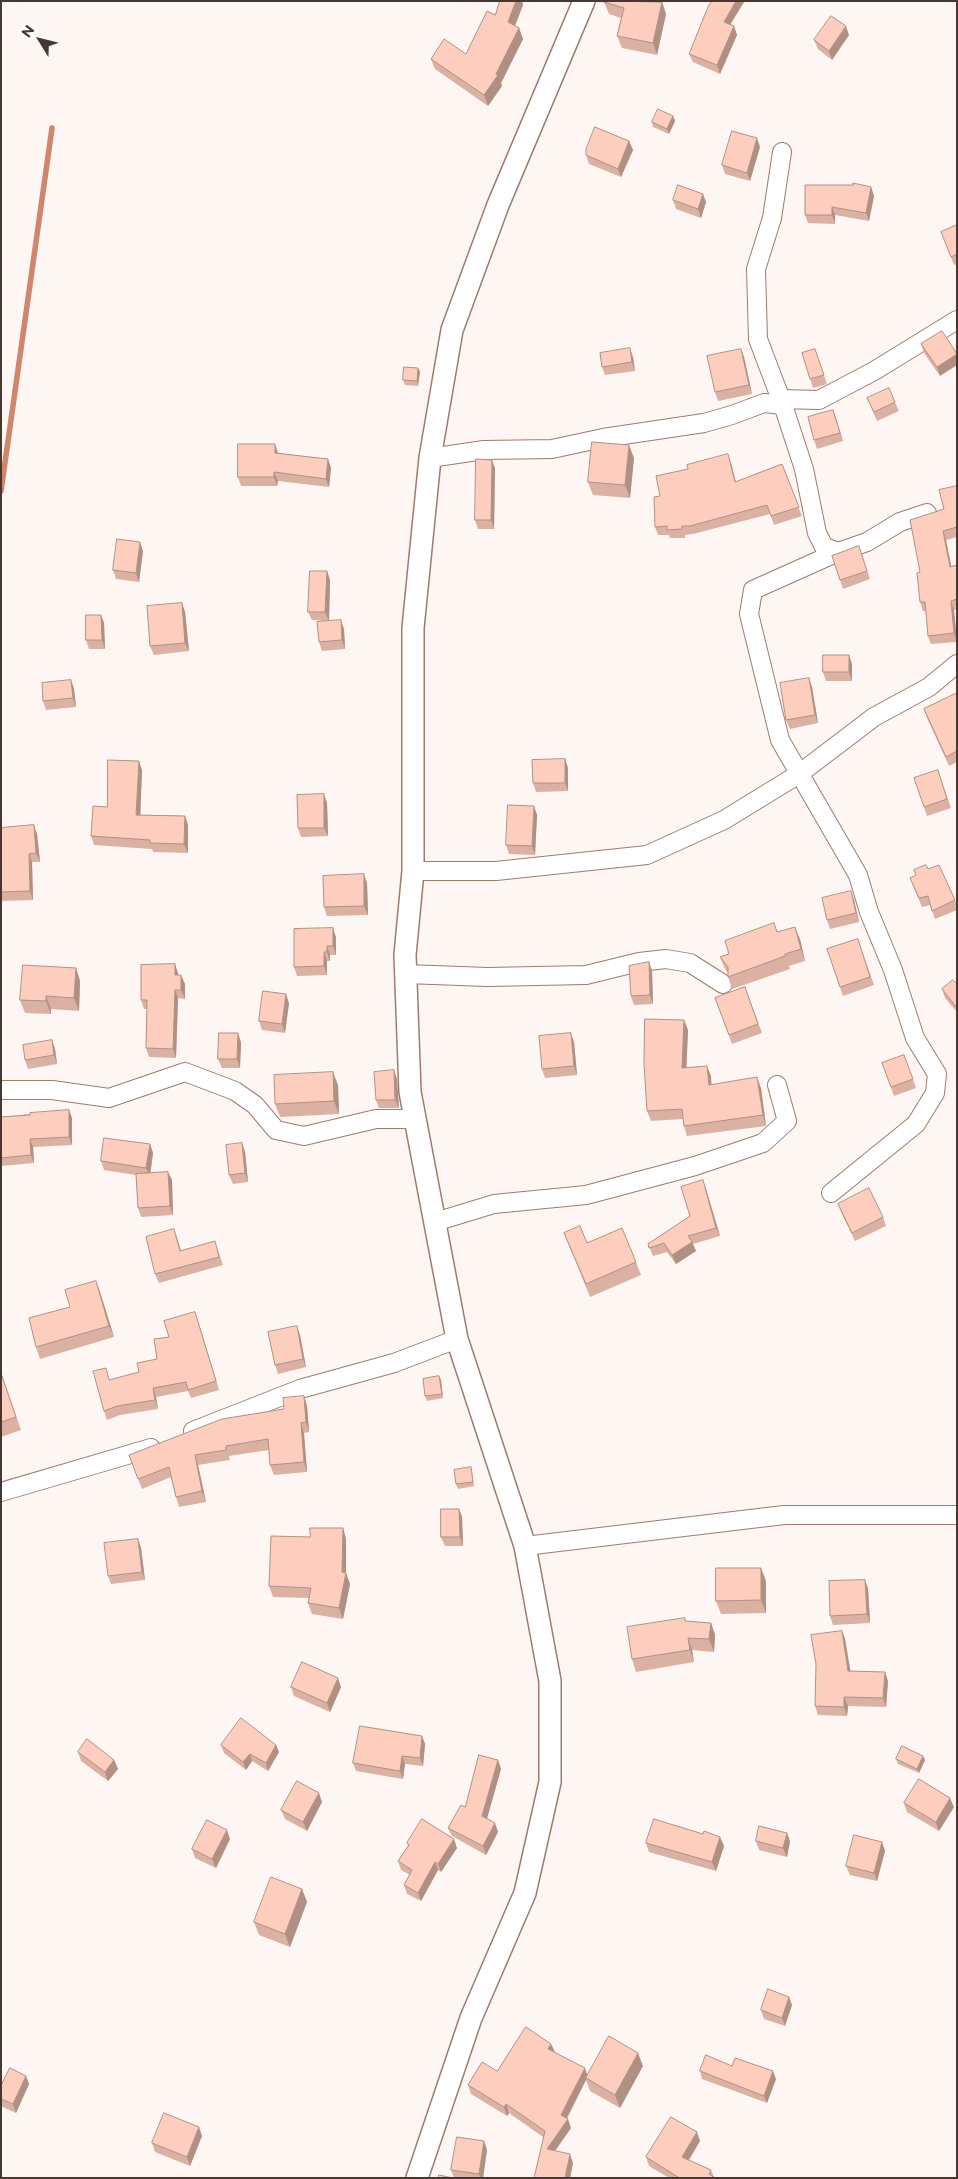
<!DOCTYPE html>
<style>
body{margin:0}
#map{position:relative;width:958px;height:2179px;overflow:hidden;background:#fef6f3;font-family:Montserrat,sans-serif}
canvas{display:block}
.frame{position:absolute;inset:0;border:2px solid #463731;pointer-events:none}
.north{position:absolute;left:15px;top:15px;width:50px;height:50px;-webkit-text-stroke:4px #fff;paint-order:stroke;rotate:306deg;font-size:14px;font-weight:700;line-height:20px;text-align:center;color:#463731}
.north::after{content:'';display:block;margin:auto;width:18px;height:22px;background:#463731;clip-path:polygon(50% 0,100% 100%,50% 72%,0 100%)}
</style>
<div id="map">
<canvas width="958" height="2179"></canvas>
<div class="frame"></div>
<div class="north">N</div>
</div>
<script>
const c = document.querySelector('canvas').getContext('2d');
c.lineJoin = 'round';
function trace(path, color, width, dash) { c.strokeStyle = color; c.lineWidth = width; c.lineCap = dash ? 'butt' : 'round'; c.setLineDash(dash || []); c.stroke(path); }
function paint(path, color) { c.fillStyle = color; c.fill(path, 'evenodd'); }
const stream = new Path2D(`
 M1,491l51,-363`);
const minor = new Path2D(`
 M782,152l-10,66 -16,51 2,70 25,66
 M781,399l38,1 55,-29 83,-51
 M430,458l54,-8 68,-1 51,-11 101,-15 28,-8 32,-12 19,2 21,64 13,64 7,14 14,5 29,-10 33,-20 27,-9
 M413,871h83l151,-16 77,-35 75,-46 75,-57 55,-30 28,-23
 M405,974l83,3 98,-2 53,-13 27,-3 24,4 33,21
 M1,1090h51l57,8 76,-26 50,19 20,14 21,25 28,6 72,-17h40
 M831,1193l85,-69 19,-31 2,-19 -22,-36 -22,-68 -24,-58 -11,-37 -78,-135 -31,-126 4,-24 85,-38
 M435,1222l59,-18 92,-9 109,-29 68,-23 24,-22 -10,-36
 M193,1431l107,-42 94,-26 63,-24
 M1,1492l150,-44
 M525,1546l259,-31h173`);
const tertiary = new Path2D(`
 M417,2178l54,-160 54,-125 25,-111v-101l-25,-135 -68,-207 -47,-247 -5,-137 8,-84v-243l17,-170 22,-128 46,-125 86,-204`);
const wall = new Path2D(`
 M500,1h22l1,4 -8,21 4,2 4,11 -22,44 1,3 -14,20 -53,-37 -4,-10 35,-5 29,-39z
 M712,1l32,1 -14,22 4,2 3,9 -17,39 -27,-12 -4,-8z
 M604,2h58l4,12 -9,41 -35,-7 -5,-12 4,-18 -12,-4z
 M849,35l-17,25 -14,-11 -4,-9z
 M673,116l2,5 -6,13 -16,-7 -1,-5z
 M629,141l4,9 -12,27 -32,-13 -3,-9z
 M760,147l-10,34 -25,-7 -3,-9z
 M871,187l3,9 -5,25 -34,-6v9l-27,-1 -3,-8z
 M673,200l33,2 -5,16 -25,-9z
 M957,225v39l-3,1 -13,-33z
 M942,331l-2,45 -16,-23 -3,-9z
 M815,349l12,35 -14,4 -11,-35z
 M633,357l2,14 -30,4 -3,-8z
 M744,357l8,37 -34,7 -3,-9z
 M418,368l2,4 -2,14 -13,-1 -2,-5z
 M867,398l28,4 4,9 -22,10z
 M833,410l10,31 -26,8 -3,-9z
 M278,453l50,6 3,9 -2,19 -51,-6 -1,5h-36l-3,-9z
 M634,458l-4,40 -37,-3 -5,-13z
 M731,463l5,19 46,-18 20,52 -28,9 -4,-11 -77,20 -8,1v3h-15l-1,-3h-11l-3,-8 5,-31z
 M495,468l-1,61h-16l-3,-9z
 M957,486v51l-11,3 5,26 6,-1v44l-3,1 3,32 -26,2 -3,-8 -2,-25h-3l-3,-9v-30z
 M859,546l11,33 -27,10 -11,-33z
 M143,551l-4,31 -23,-3 -3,-9z
 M327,571l3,9 -1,41 -17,-1 -4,-8z
 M182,603l3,9 4,39 -35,4 -4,-9z
 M101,615l3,8 1,26h-16l-3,-9z
 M344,629l1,20 -23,2 -3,-9z
 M852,664v17h-26l-3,-9z
 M809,678l3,9 6,36 -28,6 -4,-9z
 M71,680l3,9 2,18 -30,3 -3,-9z
 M957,693v69l-8,4 -22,-48 -3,-9z
 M565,759l3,9v23l-32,1 -3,-9z
 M142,770l-2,45 45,1 3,9v28l-35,-1 -1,-3 -58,-4 -3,-9 16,-29z
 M914,778l27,1 10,29 -24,8z
 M327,803l1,33 -27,1 -3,-9z
 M534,806l3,9 -2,40 -26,-1 -3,-9z
 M1,828l36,6 3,28h-8l1,38 -32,1z
 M928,869l27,31 2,6v4l-22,9 -5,-14 -8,2 -12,-29z
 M367,883l1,32 -41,1 -3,-9z
 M854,900l5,22 -29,7 -3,-9z
 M777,932l23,7 5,22 -16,5 1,3 -58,20 -4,-12v-4l-3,-4 -5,-12 9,-3z
 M336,937v18h-6v6h-3v14l-30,1 -3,-9z
 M858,939l16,46 -31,11 -16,-47z
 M649,962l3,9 1,33 -19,1 -3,-9z
 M76,968l4,13 -1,30 -28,-2v5l-26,-1 -5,-13z
 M178,973v2l7,9v15l-7,-1 -2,60 -27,-1 -3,-9 1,-39h-3l-3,-9z
 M957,982v30l-12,-14 -3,-9z
 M745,987l17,46 -30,11 -17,-46z
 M289,1003l-4,30 -23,-3 -3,-9z
 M684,1020l4,10 -2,38 25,8v8l50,4 5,38 -79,10 -3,-10 -1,-7 -32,2 -4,-10z
 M52,1040l3,9 2,15 -29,5 -3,-9z
 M241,1042l-1,26h-18l-4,-9z
 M574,1042l3,33 -32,3 -3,-9z
 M904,1055l12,33 -22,8 -12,-33z
 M397,1079l2,29h-20l-3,-8z
 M338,1085l1,29 -59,3 -5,-13z
 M69,1110l3,8v27l-39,2 1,16 -33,3v-49z
 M242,1143l3,9 3,30 -15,2 -4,-9z
 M150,1144l3,9 -3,20 18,-1 4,8 1,35 -32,2 -3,-9 -2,-33 -32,-5 -3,-9z
 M706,1189l14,47 -27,8 3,7 -20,13 -9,-12 -14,4 -5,-12 42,-28z
 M838,1204l45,13 3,9 -31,15 -14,-29z
 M174,1229l7,21h37l5,15 -64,18 -4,-9z
 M564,1233l72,29 5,13 -51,22z
 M100,1292l14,45 -74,22 -4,-12 34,-40z
 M198,1321l21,69 -28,8 -3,-7 -32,6 2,12 -38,6 -13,5 -3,-9 35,-39 18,-13 12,-22z
 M300,1335l6,32 -28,7 -3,-9z
 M1,1373l20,57 -20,7z
 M441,1380l2,18 -16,3 -2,-5z
 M304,1396l3,10 2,26 -5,1 3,39 -33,3 -4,-10 -1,-15 -40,6 1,4 -32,5 8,37 -27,5 -3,-10 -5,-20 -29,12 -13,-34 155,-46z
 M472,1472l2,14 -16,3 -2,-5z
 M459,1509l3,8 1,29h-18l-4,-9z
 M343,1528l3,11v34l4,11 -7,35 -31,-5 -4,-11 1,-5 -36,-1 -4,-11 41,-49z
 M138,1539l3,9 4,32 -34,4 -3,-8z
 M766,1581v32l-45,1 -5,-13z
 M868,1588l2,35 -37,2 -3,-9z
 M686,1621l25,2 4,12 -1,17 -22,-2 2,12 -58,10 -4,-13z
 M842,1631l3,8 5,32 38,10 -2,26 -38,-1 -1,10 -29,-1 -3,-9z
 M291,1687h50l-11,25 -36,-16z
 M422,1736l3,8 -2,22 -18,-2 -2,15 -47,-8 -3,-8z
 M221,1745h55l3,7 -11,19 -16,-10 -6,9 -22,-17z
 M78,1752l36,8 4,9 -10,12 -27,-20z
 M923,1756l2,4 -6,13 -21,-9 -2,-5z
 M498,1760l3,9 -14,50 11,13 -12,23 -34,-19 -4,-8 17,-21z
 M322,1802l-15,29 -22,-12 -4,-9z
 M904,1803l50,4 -15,24 -32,-19z
 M703,1834l17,3 4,9 -8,25 -67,-19 -3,-9z
 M230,1839l-14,29 -21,-10 -3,-9z
 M756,1841h34l-3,16 -28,-7z
 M882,1842l3,9 -8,30 -27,-6 -4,-9z
 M407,1843l50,5 -16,24 -3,-2 -17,31 -14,-7 -3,-9 6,-10 -9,-5 -3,-9 10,-15z
 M302,1889l5,13 -17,45 -31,-12 -5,-13z
 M789,1997l3,8 -7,21 -21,-7 -3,-9z
 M554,2053l33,22 56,-9 -23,42 -30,-17 -4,-11 -19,39 4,9 -16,23 18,12 -3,15 -27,-41 -34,-24 -2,3 -36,-22 -3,-9 29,-14z
 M732,2066l44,13 -9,24 -65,-24 -2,-8z
 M26,2076l3,8 -13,29 -15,-7v-20z
 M202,2136l-12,30 -35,-14 -3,-9z
 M484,2141l3,9 -4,28h-29l-3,-8z
 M700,2141l-11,19 22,10 3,7 1,1h-46l-20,-12 -3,-9z`);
const shadedWall = new Path2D(`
 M516,1h6l1,4 -11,28 -4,-11z
 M736,1l8,1 -17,28 -3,-8z
 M662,2l4,12 -9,41 -4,-12z
 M734,26l3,9 -17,39 -3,-9z
 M846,26l3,9 -17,25 -3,-9z
 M519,28l4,11 -22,44 1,3 -14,20 -4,-11z
 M673,116l2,5 -6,13 -2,-5z
 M757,138l3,9 -10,34 -3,-8z
 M629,141l4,9 -12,27 -3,-8z
 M871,187l3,9 -5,25 -3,-8z
 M703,194l3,8 -5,16 -3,-9z
 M832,207l3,8v9l-3,-9z
 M630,348l3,9 2,14 -3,-9z
 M741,349l3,8 8,37 -3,-9z
 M957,354v11l-17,11 -3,-9z
 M418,368l2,4 -2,14 -1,-5z
 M833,410l3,8 7,23 -3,-8z
 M275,444l3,9h-3z
 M629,445l5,13 -4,40 -5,-13z
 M728,454l3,9 7,28 -3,-9z
 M328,459l3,9 -2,19 -3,-8z
 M492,460l3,8 -1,61 -3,-9z
 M274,472l4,9 -1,5 -3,-9z
 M943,531l3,9 7,35 -3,-8z
 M140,542l3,9 -4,31 -3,-9z
 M327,571l3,9 -1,41 -4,-9z
 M951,601l3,9 3,32 -3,-9z
 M182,603l3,9 4,39 -4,-8z
 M101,615l3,8 1,26 -3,-9z
 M341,620l3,9 1,20 -3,-9z
 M849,655l3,9v17l-3,-9z
 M809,678l3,9 6,36 -3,-8z
 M71,680l3,9 2,18 -3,-9z
 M565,759l3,9v23l-3,-8z
 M139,761l3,9 -2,54 -4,-9z
 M324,794l3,9 1,33 -4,-8z
 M534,806l3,9 -2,40 -3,-9z
 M185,816l3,9v28l-4,-9z
 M34,825l3,9 3,28 -4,-9z
 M29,854l3,8 1,38 -3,-9z
 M364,874l3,9 1,32 -4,-9z
 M851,891l3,9 5,22 -3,-9z
 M795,927l5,12 5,22 -4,-12z
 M333,928l3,9v18l-3,-9z
 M327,946l3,9v6l-3,-9z
 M324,952l3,9v14l-3,-9z
 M649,962l3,9 1,33 -3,-9z
 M175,964l3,9v11l-3,-9z
 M76,968l4,13 -1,30 -5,-13z
 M181,975l4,9v15l-4,-9z
 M175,990l3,8 -2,60 -3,-9z
 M286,994l3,9 -4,30 -3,-9z
 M46,996l5,13v5l-5,-13z
 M684,1020l4,10 -2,49 -4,-11z
 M238,1033l3,9 -1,26 -3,-9z
 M571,1033l3,9 3,33 -3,-9z
 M52,1040l3,9 2,15 -3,-9z
 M707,1066l4,10 1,19 -3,-10z
 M394,1070l3,9 2,29 -4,-8z
 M333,1072l5,13 1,29 -5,-13z
 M757,1077l4,11 5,38 -3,-11z
 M69,1110l3,8v27l-3,-8z
 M30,1139l3,8 1,16 -3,-8z
 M242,1143l3,9 3,30 -3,-9z
 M150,1144l3,9 -3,23 -4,-8z
 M168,1172l4,8 1,35 -3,-9z
 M703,1180l3,9 14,47 -4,-8z
 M174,1229l3,9 6,22 -3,-9z
 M692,1242l4,9 -20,13 -4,-9z
 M96,1281l4,11 14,45 -5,-11z
 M195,1312l3,9 21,69 -3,-9z
 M297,1326l3,9 6,32 -3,-8z
 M439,1376l2,4 2,18 -1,-4z
 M153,1388l3,9 2,12 -3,-9z
 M304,1396l3,10 2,26 -3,-10z
 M301,1423l3,10 3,39 -3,-10z
 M195,1455l3,10 8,37 -4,-11z
 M459,1509l3,8 1,29 -3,-9z
 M343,1528l3,11v34l4,11 -7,35 -4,-11 3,-36z
 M138,1539l3,9 4,32 -3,-8z
 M761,1568l5,13v32l-5,-13z
 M865,1580l3,8 2,35 -3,-9z
 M711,1623l4,12 -1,17 -5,-13z
 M842,1631l3,8 7,41 -4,-9z
 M688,1638l4,12 2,12 -4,-12z
 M885,1672l3,9 -2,26 -3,-9z
 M338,1678l3,9 -11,25 -3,-9z
 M844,1697l4,9 -1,10 -3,-9z
 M422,1736l3,8 -2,22 -3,-8z
 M276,1745l3,7 -11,19 -2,-8z
 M250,1754l2,7 -6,9 -3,-8z
 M402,1756l3,8 -2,15 -3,-8z
 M923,1756l2,4 -6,13 -2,-4z
 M114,1760l4,9 -10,12 -3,-9z
 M498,1760l3,9 -16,56 -3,-9z
 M319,1793l3,9 -15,29 -4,-9z
 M950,1798l4,9 -15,24 -3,-9z
 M495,1823l3,9 -12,23 -3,-9z
 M227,1830l3,9 -14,29 -4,-9z
 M787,1833l3,8 -3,16 -4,-9z
 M720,1837l4,9 -8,25 -4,-9z
 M454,1839l3,9 -16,24 -3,-8z
 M882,1842l3,9 -8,30 -3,-8z
 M435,1862l3,8 -17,31 -3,-8z
 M302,1889l5,13 -17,45 -5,-13z
 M789,1997l3,8 -7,21 -3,-8z
 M551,2044l4,8 -7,-3z
 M638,2053l5,13 -23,42 -5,-13z
 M585,2068l3,9 -2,1v2l-22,43 -3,-8z
 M773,2071l3,8 -9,24 -3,-7z
 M26,2076l3,8 -13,29 -3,-9z
 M506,2104l3,9 -2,3 -3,-9z
 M568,2119l3,9 -21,30 -3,-9z
 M199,2127l3,9 -12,30 -3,-9z
 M697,2132l3,9 -15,25 -3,-9z
 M484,2141l3,9 -4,28h-3l-1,-4z
 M570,2154l3,9 -3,15h-5z`);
const building = new Path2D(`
 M500,1h16l-8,21 11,6 -23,46 2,1 -14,20 -53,-36 13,-20 22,15 21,-43 8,4z
 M605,1l57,1 -9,41 -36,-7 7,-28 -20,-6z
 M712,1h24l-12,21 10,4 -17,39 -28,-11 19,-47z
 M831,16l15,10 -17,25 -15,-11z
 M658,109l15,7 -6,13 -15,-7z
 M595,127l34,14 -11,28 -32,-14v-6z
 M732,131l25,7 -10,35 -25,-8z
 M853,183l18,4 -5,26 -34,-6v8h-27v-30h48z
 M678,185l25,9 -5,15 -25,-9z
 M957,225v29l-6,3 -10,-25z
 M942,331l15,23 -20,13 -16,-23z
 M630,348l2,14 -30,5 -2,-14z
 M741,349l8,36 -34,7 -8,-36z
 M815,349l9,26 -14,4 -8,-26z
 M404,367l14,1 -1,13 -14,-1z
 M889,388l6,14 -21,10 -7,-14z
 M833,410l7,23 -26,7 -6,-23z
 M592,442l37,3 -4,40 -37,-3z
 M238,444h37v9l53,6 -2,20 -52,-7v5h-36z
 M728,454l7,28 47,-18 17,43 -28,9 -4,-11 -77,21h-8v3l-15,1v-4l-12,1 -1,-30 6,-1 -4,-20 32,-7 -1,-4z
 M476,459l16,1 -1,60h-16z
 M957,486v41l-14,4 7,36 7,-2v34l-6,2 3,32 -26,3 -3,-34h-5l-3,-29 3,-1 -10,-52 34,-11 -5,-19z
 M117,539l23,3 -4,31 -23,-3z
 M859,546l8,25 -27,9 -8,-24z
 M310,571h17l-2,41h-17z
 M182,603l3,40 -35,3 -3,-40z
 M86,615h15l1,25h-16z
 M341,620l1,20 -23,2 -2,-20z
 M823,655h26v17h-26z
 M809,678l6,37 -29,5 -6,-37z
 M71,680l2,18 -30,3 -1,-18z
 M957,693v58l-11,6 -22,-48z
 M565,759v24h-32l-1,-23z
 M108,760l31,1 -3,54 49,1 -1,28 -34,-1v-3l-59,-4 2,-30 14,1z
 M938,770l9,29 -23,8 -10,-29z
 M324,794v34h-26l-1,-33z
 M508,805l26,1 -2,40 -26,-1z
 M34,825l2,28 -7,1 1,37 -29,1v-64z
 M926,865l2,4 11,-4 16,35 -23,11 -4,-15 -9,2 -9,-20 6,-3 -2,-5z
 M364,874v32l-40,1 -1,-31z
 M851,891l5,22 -29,7 -5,-22z
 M774,923l3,9 18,-5 6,22 -16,5v2l-57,21v-10l-8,-10 9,-3 -4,-13z
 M333,928v18h-6v6h-3v14l-30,1v-38z
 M858,939l12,38 -30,10 -13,-38z
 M649,962l1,33 -19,1 -2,-30z
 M175,964v11h6v15h-6l-2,59 -27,-1 1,-48h-6v-35z
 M23,965l53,3 -2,30 -28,-2v5l-26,-1z
 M953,980l3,3 1,-1v26l-15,-19z
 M745,987l13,37 -29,11 -14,-37z
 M263,991l23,3 -4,30 -23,-3z
 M645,1019l39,1 -2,48 25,-2 2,19 48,-8 6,38 -79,11 -2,-17 -35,2 -3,-47z
 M219,1033h19l-1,26h-19z
 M571,1033l3,33 -32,3 -3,-33z
 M52,1040l2,15 -29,5 -2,-15z
 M904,1055l9,24 -22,8 -9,-24z
 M394,1070l1,30h-19l-2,-28z
 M333,1072l1,29 -59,3 -1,-29z
 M69,1110v27l-39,2 1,16 -30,3v-41l29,-2v-2z
 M104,1138l46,6 -4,24 -45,-7z
 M242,1143l3,30 -16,2 -3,-30z
 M168,1172l2,34 -32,2 -2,-34z
 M703,1180l13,48 -28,8 4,6 -20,13 -8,-12 -15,5 -1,-4 42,-28 -9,-29z
 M869,1188l14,29 -31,16 -14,-29z
 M580,1226l7,17 35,-15 14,34 -50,22 -22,-51z
 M174,1229l6,22 35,-10 4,16 -64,17 -9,-37z
 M96,1281l13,45 -73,21 -7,-29 41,-11 -5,-17z
 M195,1312l21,69 -28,9 -2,-8 -33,6 2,12 -38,6 -13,5 -11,-40 13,-3 3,12 30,-8 -2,-9 20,-4 -3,-20 15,-2 -5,-16z
 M297,1326l6,33 -28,6 -7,-33z
 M1,1373l15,44 -15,5z
 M439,1376l3,18 -17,2 -2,-17z
 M304,1396l2,26 -5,1 3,39 -34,3 -2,-26 -42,7v4l-31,5 7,36 -26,6 -7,-30 -31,12 -9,-24 93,-36 62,-10 -1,-11z
 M471,1467l2,15 -17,2 -2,-14z
 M441,1509h18l1,28h-19z
 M310,1528h33l-1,44 4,1 -7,35 -31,-5 3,-15 -42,-2 2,-50 39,1z
 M138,1539l4,33 -34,4 -4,-33z
 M716,1568h45v32l-45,1z
 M865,1580l2,34 -37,2 -1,-35z
 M685,1618v3l26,2 -2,16 -21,-1 2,12 -58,9 -5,-32z
 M842,1631l6,40 37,1 -2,26 -39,-1v10l-29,-1 1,-42 -5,-29z
 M302,1662l36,16 -11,25 -36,-16z
 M241,1718l35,27 -10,18 -16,-9 -7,8 -22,-17z
 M360,1726l62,10 -2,22 -18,-2 -2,15 -47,-8z
 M87,1739l27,21 -9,12 -27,-20z
 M902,1746l21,10 -6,13 -21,-10z
 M479,1755l19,5 -16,56 13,7 -12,23 -35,-18 13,-23 4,2z
 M919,1779l31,19 -14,24 -32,-19z
 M297,1781l22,12 -16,29 -22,-12z
 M422,1819l32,20 -16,25 -3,-2 -17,31 -14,-8 8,-15 -14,-9 11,-16 -2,-2z
 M654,1819l49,15 1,-3 16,6 -8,25 -66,-19z
 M207,1820l20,10 -15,29 -20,-10z
 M759,1826l28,7 -4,15 -27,-7z
 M854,1835l28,7 -8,31 -28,-7z
 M271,1877l31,12 -17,45 -31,-12z
 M768,1989l21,8 -7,21 -21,-8z
 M526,2027l25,17 -3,5 37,19 -24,47 7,4 -21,30 23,5 -5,24h-31l11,-47 -39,-27 -2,3 -36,-22 14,-23 15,9z
 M609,2036l29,17 -23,42 -29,-17z
 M706,2055l26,11 3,-8 38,13 -9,25 -64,-25z
 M10,2068l16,8 -13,28 -12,-5v-13z
 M164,2113l35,14 -12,30 -35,-14z
 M671,2117l26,15 -15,25 29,13 -2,4 6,4h-37v-1l-32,-20z
 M457,2137l27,4 -5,33 -28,-4z
 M439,2175l14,3h-15z`);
trace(stream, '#cf866c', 5.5);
trace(minor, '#9e7b6e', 20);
trace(tertiary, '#9e7b6e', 24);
trace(minor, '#fff', 18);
trace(tertiary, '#fff', 21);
paint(wall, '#dab1a3');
paint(shadedWall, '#b19084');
paint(building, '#fdcebd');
trace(building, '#b19084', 1);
</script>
